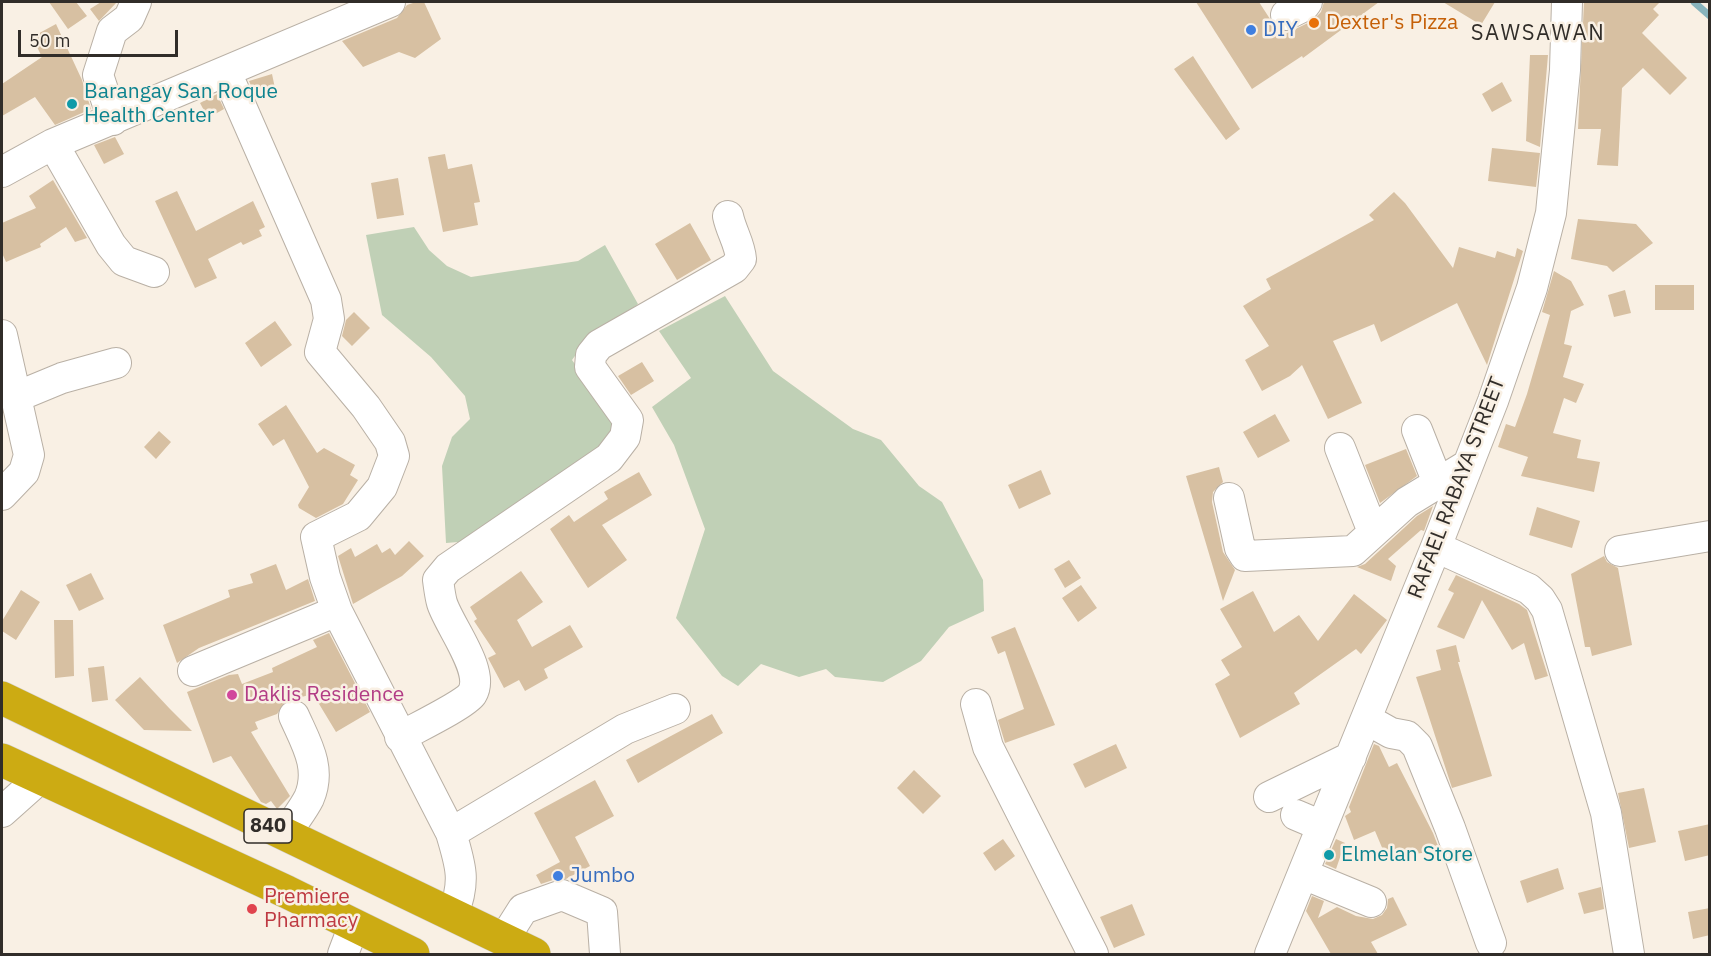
<!DOCTYPE html>
<style>
body{margin:0}
#map{position:relative;width:1711px;height:956px;overflow:hidden;background:#f9f0e4;font-family:"IBM Plex Sans",sans-serif}
canvas{display:block}
.frame{position:absolute;inset:0;border:3px solid #312d29;pointer-events:none}
.scale{position:absolute;left:18px;top:30px;width:160px;height:27px;box-sizing:border-box;border:3px solid #312d29;border-top:0;padding-left:8px;font-size:18px;line-height:21px;white-space:nowrap;color:#312d29;-webkit-text-stroke:4px #f9f0e4;paint-order:stroke}
</style>
<div id="map">
<canvas width="1711" height="956"></canvas>
<div class="frame"></div>
<div class="scale">50 m</div>
</div>
<script>
const c = document.querySelector('canvas').getContext('2d');
c.lineJoin = 'round';
function paint(path, color) { c.fillStyle = color; c.fill(path, 'evenodd'); }
function trace(path, color, width, dash) { c.strokeStyle = color; c.lineWidth = width; c.lineCap = dash ? 'butt' : 'round'; c.setLineDash(dash || []); c.stroke(path); }
function write(font, color, halo, rows, align = 'center') {
  c.font = font + ' "IBM Plex Sans",sans-serif'; c.lineWidth = 5; c.setLineDash([]); c.textBaseline = 'middle'; c.strokeStyle = halo; c.fillStyle = color; for (const [text, x, y, turn = 0] of rows) {
    c.save(); c.translate(x, y); c.rotate((+turn || 0) * Math.PI / 180); c.textAlign = isNaN(turn) ? turn : align; if (halo) c.strokeText(text, 0, 0); c.fillText(text, 0, 0); c.restore();
  }
}
const green = new Path2D(`
 M414,227l15,23 18,16 24,11 107,-16 27,-16 33,59 -58,45 -8,11 42,59 -5,25 -139,97 -24,2 -4,-77 10,-29 18,-18 -5,-23 -34,-39 -49,-42 -16,-80z
 M725,296l48,75 80,58 28,11 38,46 23,16 41,78 1,31 -35,16 -28,34 -38,21 -48,-5 -9,-8 -27,8 -38,-13 -23,22 -16,-10 -46,-58 29,-89 -31,-84 -22,-38 39,-29 -32,-47z`);
const stream = new Path2D(`
 M1694,2l16,14`);
const building = new Path2D(`
 M49,2h27l11,14 -19,13z
 M101,2h16l-18,19 -9,-12z
 M416,2h8l17,37 -26,19 -16,-6 -36,15 -21,-26 55,-23 10,-13z
 M1196,2h63l22,34 31,-15 9,-9 3,-10h55l-76,56 -1,-2 -50,33z
 M1443,2h52l-14,23z
 M1584,2h76l-7,7 6,6 -17,18 45,45 -17,17 -27,-27 -21,20 -4,78 -21,-1 4,-36h-23z
 M56,24l26,56 9,29 -36,16 -20,-28 -33,19v-32l40,-27 -10,-20z
 M1530,55h18l-8,92 -14,-6z
 M1193,56l47,73 -14,11 -52,-71z
 M272,74l4,19 -19,6 -8,-18z
 M1502,82l10,19 -20,11 -10,-18z
 M217,94l7,15 -16,9 -8,-15z
 M115,137l9,17 -20,10 -10,-19z
 M1492,148l48,5 -4,34 -48,-6z
 M445,154l3,15 24,-5 8,38 -6,1 4,22 -35,7 -15,-75z
 M398,178l6,37 -27,4 -6,-36z
 M53,180l34,58 -12,4 -9,-15 -26,17 1,3 -35,15 -4,-9v-30l34,-15 -7,-12z
 M177,191l19,40 57,-30 12,26 -6,3 3,6 -19,9 -2,-3 -33,17 9,19 -22,10 -40,-87z
 M1394,192l11,11 48,65 6,-21 36,11 2,-7 18,6 2,-9 6,3 -36,114 -30,-62 -76,39 -7,-18 -41,17 29,62 -34,16 -26,-54 -12,11 -28,15 -17,-31 24,-14 -26,-40 28,-17 -5,-10 108,-59 -5,-5z
 M1578,219l58,5 17,19 -40,29 -6,-6 -36,-7z
 M690,223l21,37 -34,20 -22,-36z
 M1554,271l17,10 13,24 -13,6 -7,33 8,2 -9,31 21,7 -8,19 -12,-5 -11,35 28,7 -4,18 23,4 -6,30 -73,-16 7,-19 -30,-10 8,-23 9,3 12,-33 23,-79 -8,-3z
 M1655,285h39v25h-39z
 M1625,290l6,23 -17,4 -6,-22z
 M354,312l16,16 -18,18 -10,-10 4,-16z
 M275,321l17,24 -31,22 -16,-24z
 M642,362l12,19 -23,14 -13,-19z
 M286,405l31,48 7,-5 31,17 -5,10 8,5 -15,24 -27,14 -17,-10 -1,-3 11,-18 -25,-48 -11,7 -15,-22z
 M1275,414l15,27 -32,17 -15,-26z
 M159,431l12,11 -15,17 -12,-12z
 M1406,449l11,27 -37,27 -15,-38z
 M1219,467l4,15 -10,10 -1,10 11,50 12,18 -12,31 -37,-125z
 M1041,470l10,24 -32,15 -11,-24z
 M639,472l13,23 -50,30 25,35 -39,28 -38,-59 19,-14 5,7 34,-23 -4,-7z
 M1433,506l-9,25 -3,-1 -33,29 8,7 -5,15 -34,-14 8,-3 52,-48z
 M1537,507l43,14 -8,27 -43,-13z
 M409,541l15,15 -22,20 -49,28 -15,-48 13,-8 4,9 22,-13 5,9 8,-5 5,7z
 M1604,556l3,6 11,6 14,77 -40,11 -2,-9h-5l-14,-73z
 M1069,560l12,18 -16,10 -11,-19z
 M276,564l10,26 22,-11 7,22 -116,47 -22,15 -14,-38 67,-28 -2,-7 25,-7 -3,-9z
 M521,571l22,31 -26,18 15,27 38,-22 13,22 -39,22 4,9 -23,13 -6,-11 -15,8 -16,-30 8,-4 -22,-33 3,-2 -7,-12z
 M91,573l13,26 -25,12 -13,-26z
 M1456,575l63,29 8,6 21,66 -13,4 -11,-37 -12,7 -30,-50 -18,39 -27,-12 17,-34 -6,-3z
 M1081,585l16,23 -19,14 -16,-24z
 M21,590l19,12 -24,38 -14,-9v-10z
 M1253,591l21,41 25,-17 19,26 36,-47 33,26 -26,34 -5,-5 -62,44 6,11 -60,34 -25,-54 15,-9 -9,-15 21,-13 -22,-38z
 M54,620h19l1,56 -19,2z
 M1015,627l40,98 -50,18 -7,-23 26,-11 -19,-58 -7,3 -7,-17z
 M329,633l41,79 -34,20 -23,-38 -27,7 -9,13 -22,8 3,7 -7,3 39,64 -13,13 -6,-8 -5,3 -5,-2 -30,-46 -18,7 -26,-71 42,-17 9,-1 4,10 31,-12 -1,-4 45,-21 -4,-7z
 M1456,645l4,17h-2l34,114 -40,12 -36,-111 25,-7 -5,-20z
 M104,666l4,34 -16,2 -4,-34z
 M140,677l30,32 22,22 -48,-1 -29,-30z
 M712,714l11,19 -85,50 -12,-23z
 M1116,744l11,24 -42,20 -12,-24z
 M1374,744l5,2 10,21 8,-4 36,70 7,18 -54,6 -11,-26 -21,9 -9,-24 6,-4 -2,-5z
 M914,770l27,26 -18,18 -26,-26z
 M595,780l19,36 -39,21 15,29 -24,13h-10l-15,5 -5,-9 24,-13 -26,-49z
 M1644,788l12,54 -27,6 -11,-55z
 M1710,824v31l-25,6 -7,-30z
 M1003,839l12,17 -20,15 -12,-18z
 M1336,839l9,4 -9,26 -11,-5z
 M1558,868l6,21 -37,14 -7,-22z
 M1601,887l3,22 -20,5 -6,-21z
 M1312,896l12,5 -6,17 19,-11 19,9 17,3 9,-4 5,-7 1,-9 5,-2 14,28 -36,17 7,12h-47l-25,-43z
 M1132,904l13,31 -31,13 -14,-31z
 M1710,908v27l-17,4 -5,-27z`);
const minor = new Path2D(`
 M1286,15l18,-9 3,-4
 M226,72l100,228 3,19 -9,33 46,55 24,35 4,14 -12,31 -24,29 -42,21 9,40 12,34 114,222c10,33 15,49 2,81
 M113,120l-15,-45 14,-44 17,-13 7,-16
 M53,144l58,101 13,16 30,11
 M2,172l51,-28 337,-142
 M2,335l27,120 -5,17 -22,23
 M16,397l46,-19 54,-15
 M1417,430l21,53
 M1340,448l33,84
 M1229,498l11,50 5,8 108,-5 54,-49 59,-36
 M1436,547l93,42 11,10 7,11 59,203 23,141
 M1620,551l90,-15
 M193,671l144,-60
 M976,704l12,43 105,207
 M1366,719l25,14 16,3 10,10 33,82 41,115
 M400,737c14,-8 64,-32 72,-43 14,-23 -23,-68 -30,-91 -2,-7 -3,-16 -4,-23l10,-12 161,-110 16,-21 3,-17 -38,-53 1,-12 8,-10 135,-77 7,-9c-1,-15 -10,-28 -13,-43
 M1269,797l82,-40
 M2,812l37,-33
 M1296,815l26,11
 M451,833l174,-104 50,-20
 M286,834c7,-12 17,-24 23,-36 13,-30 -3,-55 -15,-82
 M1303,874l68,28
 M504,939l19,-30 39,-14 40,17 3,42
 M343,954l11,-29
 M1270,954l166,-407 57,-146 39,-113 19,-75 14,-143 2,-68`);
const highway = new Path2D(`
 M2,698l532,256
 M2,760l285,132 126,62`);
const markers = [
 [1314,23,6,"#e8710a"],
 [1251,30,6,"#3f7fe0"],
 [72,104,6,"#0f9aa8"],
 [232,695,6,"#d1479c"],
 [1329,855,6,"#0f9aa8"],
 [558,876,6,"#3f7fe0"],
 [252,909,6,"#e0444e"]
];
const shields = [
 [268,826,48]
];
const shieldNames = [
 ["840",268,826]
];
const foodNames = [
 ["Dexter's Pizza",1326,23]
];
const shopNames = [
 ["DIY",1263,30],
 ["Jumbo",570,876]
];
const cultureNames = [
 ["Barangay San Roque",84,92],
 ["Health Center",84,116],
 ["Elmelan Store",1341,855]
];
const streetNames = [
 ["RAFAEL RABAYA STREET",1457,488,-69]
];
const hotelNames = [
 ["Daklis Residence",244,695]
];
const healthNames = [
 ["Premiere",264,897],
 ["Pharmacy",264,921]
];
const neighbourhoodNames = [
 ["SAWSAWAN",1538,34]
];
paint(green, '#c0d0b6');
trace(stream, '#88b3bc', 7);
paint(building, '#d7c0a2');
trace(minor, '#b9b0a5', 32);
trace(highway, '#d2d1d0', 34);
trace(minor, '#fff', 30);
trace(highway, '#ccab13', 33);
for (const [x, y, r, color] of markers) { const dot = new Path2D(); dot.arc(x, y, r, 0, 2 * Math.PI); c.fillStyle = color; c.fill(dot); trace(dot, '#f9f0e4', 2); }
for (const [x, y, w] of shields) { const box = new Path2D(); box.roundRect(x - w / 2, y - 17, w, 34, 4.5); c.fillStyle = '#f9f0e4'; c.fill(box); trace(box, '#312d29', 1.5); }
write('bold 20px', '#312d29', null, shieldNames);
write('21px', '#c56008', '#f9f0e4', foodNames, 'left');
write('21px', '#366cbe', '#f9f0e4', shopNames, 'left');
write('21px', '#0d838f', '#f9f0e4', cultureNames, 'left');
write('21px', '#312d29', '#f9f0e4', streetNames);
write('21px', '#b23c85', '#f9f0e4', hotelNames, 'left');
write('21px', '#be3a42', '#f9f0e4', healthNames, 'left');
c.letterSpacing = '1.5px';
write('22px', '#312d29', '#f9f0e4', neighbourhoodNames);
c.letterSpacing = '0px';
</script>
